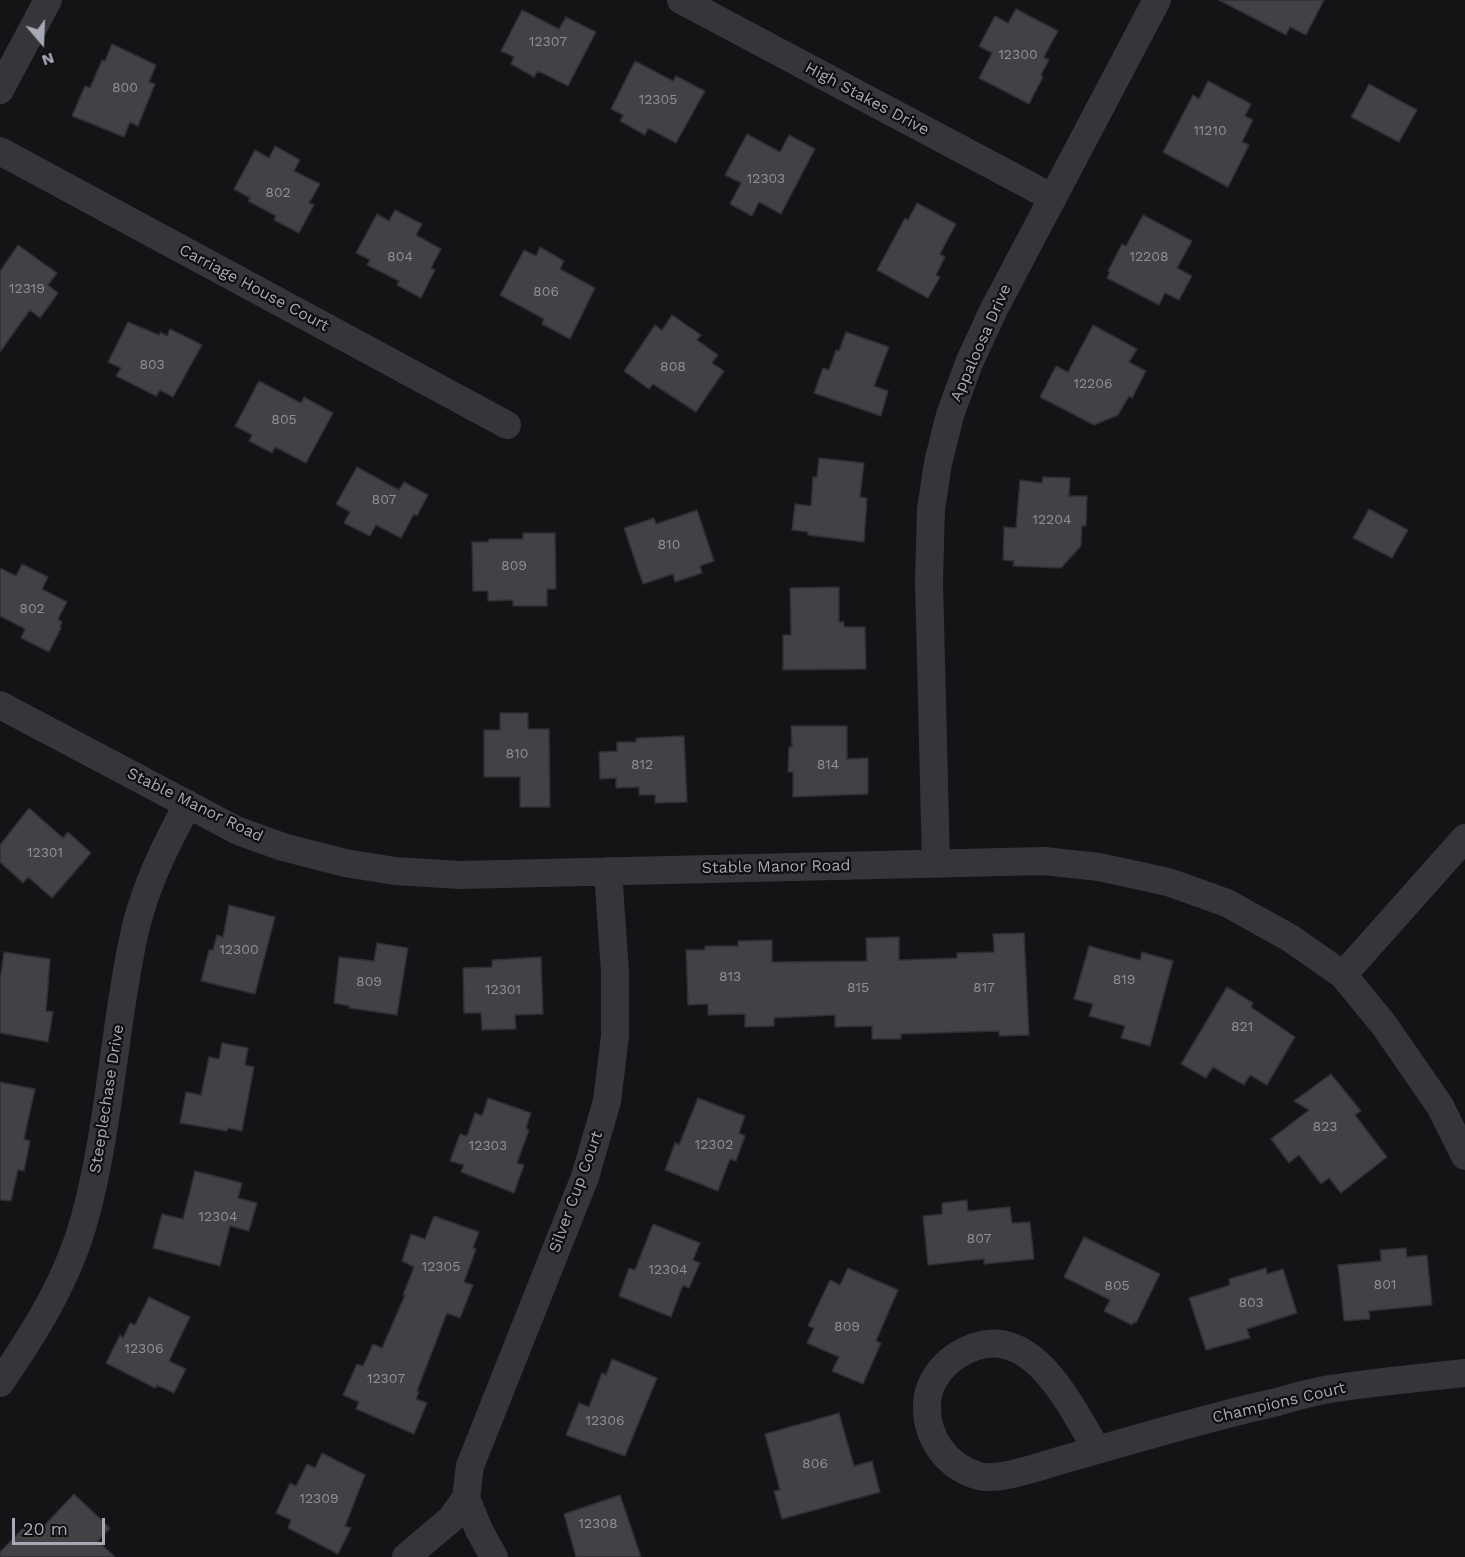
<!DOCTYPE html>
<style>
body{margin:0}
#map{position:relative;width:1465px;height:1557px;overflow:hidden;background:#141416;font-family:"Work Sans",sans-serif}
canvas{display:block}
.north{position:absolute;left:12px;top:12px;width:60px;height:60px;-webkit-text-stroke:4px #0f0f11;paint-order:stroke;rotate:161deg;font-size:16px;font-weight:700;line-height:24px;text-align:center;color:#a7a9b5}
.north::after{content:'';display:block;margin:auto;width:21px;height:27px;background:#a7a9b5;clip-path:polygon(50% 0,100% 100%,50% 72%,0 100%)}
.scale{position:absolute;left:12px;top:1518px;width:93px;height:27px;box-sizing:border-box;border:3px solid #a7a9b5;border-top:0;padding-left:8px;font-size:18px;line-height:21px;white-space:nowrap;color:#a7a9b5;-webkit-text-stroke:4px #0f0f11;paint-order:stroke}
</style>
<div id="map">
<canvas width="1465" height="1557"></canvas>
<div class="north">N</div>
<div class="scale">20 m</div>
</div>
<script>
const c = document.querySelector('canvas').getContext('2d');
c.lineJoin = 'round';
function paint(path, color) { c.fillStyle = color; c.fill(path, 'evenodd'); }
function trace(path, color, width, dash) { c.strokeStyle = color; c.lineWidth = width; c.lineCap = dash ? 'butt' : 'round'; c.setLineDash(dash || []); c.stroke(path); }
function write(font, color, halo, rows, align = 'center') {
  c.font = font + ' "Work Sans",sans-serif'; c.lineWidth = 4.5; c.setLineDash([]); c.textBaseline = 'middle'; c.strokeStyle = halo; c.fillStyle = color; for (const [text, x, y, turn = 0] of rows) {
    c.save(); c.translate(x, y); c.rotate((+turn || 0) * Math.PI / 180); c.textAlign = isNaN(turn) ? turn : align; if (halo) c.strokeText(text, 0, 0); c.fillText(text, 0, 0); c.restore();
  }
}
const building = new Path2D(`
 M1219,0h105l-18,35 -16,-8 -4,8z
 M1016,9l42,22 -14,26 5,3 -8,15 2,2 -14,27 -50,-26 13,-25 -13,-7 16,-30 13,7z
 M522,10l37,19 7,-12 30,15 -28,54 -30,-15 -4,6 -23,-13 3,-7 -13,-6z
 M112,44l44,21 -7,17 6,2 -17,42 -8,-4 -6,15 -52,-21 13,-30 5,2 12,-28 3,1z
 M635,61l38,20 3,-5 29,15 -29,52 -28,-15 -3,7 -25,-14 3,-6 -12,-6z
 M1208,81l43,23 -6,12 8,4 -11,22 7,3 -21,42 -65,-35 30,-57 6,4z
 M1369,84l48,26 -18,32 -48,-25z
 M747,134l33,18 9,-17 26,14 -34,65 -22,-12 -7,14 -22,-12 11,-21 -16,-8z
 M275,146l25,14 -6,11 26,13 -11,19 5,2 -15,28 -25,-13 2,-4 -28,-15 2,-3 -16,-9 21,-39 14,8z
 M917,203l39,21 -16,30 5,3 -9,18 4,2 -12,21 -51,-28 28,-52 3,2z
 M395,210l27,14 -6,11 25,14 -10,19 4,2 -14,28 -24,-13 2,-4 -32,-16 3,-5 -14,-7 21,-39 12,7z
 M1143,215l49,26 -15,27 15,8 -13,24 -14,-7 -6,12 -52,-27 3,-6 -2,-1 14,-27 4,2z
 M18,245l39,28 -9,12 10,8 -18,25 -10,-8 -30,42v-81z
 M540,247l24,14 -4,8 35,19 -25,51 -28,-15 2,-5 -44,-24 24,-45 12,6z
 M672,315l29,20 -4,5 21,15 -6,8 12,8 -28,41 -43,-28 -4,5 -25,-18 31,-46 7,5z
 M128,322l31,13 1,-3 7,4 3,-7 32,16 -29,52 -13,-7 -4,6 -40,-20 5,-8 -13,-6z
 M1093,325l44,24 -8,13 17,9 -14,27 -3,-2 -11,19 -24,10 -54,-28 16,-31 12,6z
 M846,332l43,15 -15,39 14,5 -7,25 -67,-23 9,-25 6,2 7,-20 3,1z
 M259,381l42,22 3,-6 29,16 -27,50 -31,-16 -3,6 -23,-12 3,-6 -17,-9z
 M819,458l45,5 -4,34 7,1 -3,44 -56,-7v-3l-16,-2 3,-26 16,2 2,-29h4z
 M357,467l42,23 5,-8 24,13 -11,21 -3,-2 -13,24 -25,-13 -6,11 -26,-13 6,-11 -14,-8z
 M1043,477l27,1 -1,18h18l-1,30h-4l-1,20 -20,22 -48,-2 1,-5 -11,-1 1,-33 12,1 4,-48 22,3z
 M1369,509l39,21 -16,28 -39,-20z
 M697,510l17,51 -14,5 2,7 -27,9 -2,-8 -30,10 -19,-56 30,-10 2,6z
 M523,533h32l1,56h-9v17h-34v-6l-25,1v-10h-15l-1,-49h16l1,-3h34z
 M22,564l26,13 -6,12 25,13 -9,17 4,3 -2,5 1,1 -12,24 -28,-14 4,-9 -25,-13v-48l16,8z
 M839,587v35h5v5h21l1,42 -83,1v-35h8l-1,-47z
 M500,713h28v16h21l1,78h-30v-30h-36v-47h16z
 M791,726h56v33l21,-1v36l-75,3v-25h-5l1,-25h3z
 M684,736l3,66 -32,1v-8h-16v-8l-23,1v-10l-16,1 -1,-27 18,-1v-9h19v-4z
 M29,808l34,30 5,-6 23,21 -39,45 -24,-21 -5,6 -23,-21v-17z
 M229,905l46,12 -20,77 -54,-13 8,-31h4l4,-15 6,2z
 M1024,933l5,102 -30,1v-5l-98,3v5h-29v-13l-37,1v-12l-61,3v8l-29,1v-13l-37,1v-11l-20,1 -2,-55h19v-4h33v-5l34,-1v22l95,-1 -1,-23 33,-1v23l58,-2v-5l37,-1 -1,-18z
 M377,943l31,5 -11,67 -48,-7v-2l-15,-3 5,-46 35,4z
 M1089,946l51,14 2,-8 31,9 -23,85 -29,-8 4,-12 -36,-10 4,-12 -19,-5z
 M4,952l46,7 -4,52 7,1 -5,30 -48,-9v-53z
 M541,957l2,57 -28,1 1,14 -34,1 -1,-17h-17l-1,-45 29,-1v-7z
 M1227,987l26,16 -2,4 44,30 -28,48 -17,-10 -6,10 -31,-18 -7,11 -25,-14z
 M222,1043l26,5 -3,17 9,2 -12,64 -14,-3 -1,3 -47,-8 6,-31 15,3 8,-38 10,2z
 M1331,1074l30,37 -6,4 32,42 -46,36 -12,-15 -8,6 -22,-29 -10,8 -18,-24 38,-29 -15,-9z
 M0,1082l35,7 -11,50 6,2 -6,30 -6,-1 -7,31 -11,-1z
 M488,1098l43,15 -5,15 3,2 -12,33 7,2 -10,28 -53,-21 3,-7 -14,-4 10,-27 7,2 8,-23 7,3z
 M698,1098l47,18 -6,17 6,3 -9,25 -6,-2 -12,32 -53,-21 10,-27 4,2z
 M195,1171l47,12 -4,15 19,5 -8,28 -19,-5 -10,40 -67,-18 9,-34 21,5z
 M967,1200l1,11 42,-4 2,16 18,-1 4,37 -50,5v-5l-56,6 -5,-49 19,-2v-11z
 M434,1216l45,16 -6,16 3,1 -12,33 9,3 -13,33 -13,-5 -30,78 2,1 -3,7 11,4 -13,31 -58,-25 3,-7 -16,-7 14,-31 6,2 10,-22 9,4 23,-53h-2l11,-28 -12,-6 9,-27 14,5z
 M653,1224l47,19 -7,17 7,3 -11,25 -6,-3 -12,32 -52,-21 10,-28 6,2z
 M1084,1237l76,37 -24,49 -2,-1 -2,3 -28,-14 6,-11 -46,-23z
 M1406,1248l1,9 20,-2 5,50 -63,6 1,8 -26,2 -6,-56 43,-4 -1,-11z
 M848,1268l50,22 -22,51 5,2 -18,41 -31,-13 7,-14 -32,-14 7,-15 -6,-2 22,-46 10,5z
 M1266,1268l1,6 16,-5 14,44 -50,16 3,9 -44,12 -17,-52 41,-13 -1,-6z
 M149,1297l41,20 -21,44 17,8 -12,24 -17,-8 -2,3 -49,-25 14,-28 3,3 7,-15 5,2z
 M612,1359l45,19 -32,78 -59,-21 13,-32 10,4 13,-34 4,2z
 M839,1413l15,53 18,-5 8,31 -98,27 -8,-28 6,-1 -15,-56z
 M322,1453l43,22 -20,51 6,2 -13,26 -50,-26 3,-8 -15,-7 14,-30 6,3 11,-22 8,4z
 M74,1494l36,34 -12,13 17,16h-115v-5l28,-29 10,9z
 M620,1495l21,62h-65l-12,-43z`);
const street = new Path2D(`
 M681,0l372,198
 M0,90l48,-90
 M0,151l507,274
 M0,705l238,126 45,16 62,16 50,8 65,4 584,-14 55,6 69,15 59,21 63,35 53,37 41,50 56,81 25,50
 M936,864l-7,-284 2,-71 7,-46 12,-48 19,-52 25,-54 163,-309
 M1343,975l122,-137
 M0,1383c35,-51 69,-105 85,-166 19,-70 26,-144 37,-215 5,-30 9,-61 18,-90 11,-38 29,-73 48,-108
 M1097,1450c-29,-48 -70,-140 -141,-94 -16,11 -29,29 -29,49 -1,32 19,62 52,71 22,6 73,-14 97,-20 67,-19 133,-39 201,-54 17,-5 35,-10 53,-13 45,-7 90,-11 135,-16
 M466,1498l13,32 15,27
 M406,1557l45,-38 15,-21 4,-32 115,-289 22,-76 8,-65v-63l-7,-102`);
const numberNames = [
 ["12307",548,42],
 ["12300",1018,55],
 ["800",125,88],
 ["12305",658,100],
 ["11210",1210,131],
 ["12303",766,179],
 ["802",278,193],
 ["804",400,257],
 ["12208",1149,257],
 ["12319",27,289],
 ["806",546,292],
 ["803",152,365],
 ["808",673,367],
 ["12206",1093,384],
 ["805",284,420],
 ["807",384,500],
 ["12204",1052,520],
 ["810",669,545],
 ["809",514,566],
 ["802",32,609],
 ["810",517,754],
 ["812",642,765],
 ["814",828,765],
 ["12301",45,853],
 ["12300",239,950],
 ["813",730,977],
 ["819",1124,980],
 ["809",369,982],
 ["815",858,988],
 ["817",984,988],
 ["12301",503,990],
 ["821",1242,1027],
 ["823",1325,1127],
 ["12302",714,1145],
 ["12303",488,1146],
 ["12304",218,1217],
 ["807",979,1239],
 ["12305",441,1267],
 ["12304",668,1270],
 ["801",1385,1285],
 ["805",1117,1286],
 ["803",1251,1303],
 ["809",847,1327],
 ["12306",144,1349],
 ["12307",386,1379],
 ["12306",605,1421],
 ["806",815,1464],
 ["12309",319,1499],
 ["12308",598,1524]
];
const streetNames = [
 ["High Stakes Drive",867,99,28],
 ["Carriage House Court",254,288,28],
 ["Appaloosa Drive",981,343,-66],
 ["Stable Manor Road",195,805,26],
 ["Stable Manor Road",776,867,-1],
 ["Steeplechase Drive",107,1099,-81],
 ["Silver Cup Court",576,1192,-70],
 ["Champions Court",1279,1403,-13]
];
paint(building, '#414146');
trace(building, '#2f2e32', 1.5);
trace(street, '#36363a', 28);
write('14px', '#8e8f99', null, numberNames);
write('16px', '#a7a9b5', '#0f0f11', streetNames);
</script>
